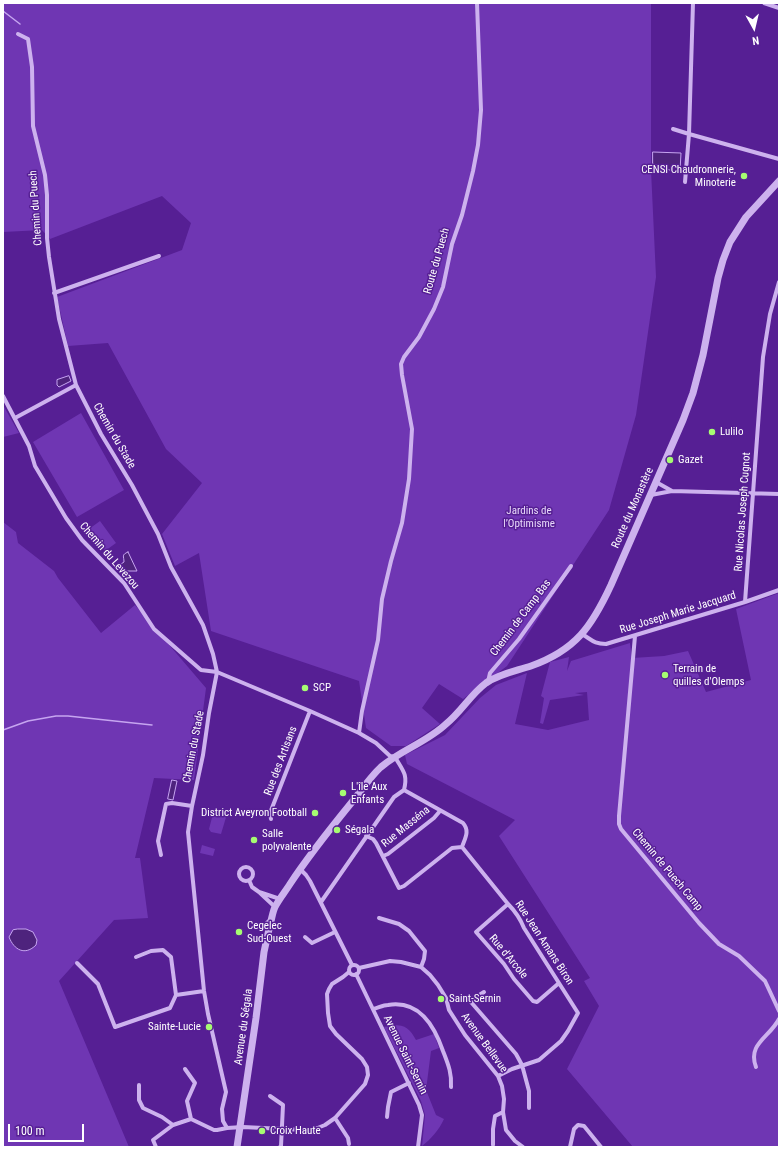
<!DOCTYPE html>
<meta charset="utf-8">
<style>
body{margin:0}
#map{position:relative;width:782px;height:1150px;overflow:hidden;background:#561f94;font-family:"Roboto Condensed",sans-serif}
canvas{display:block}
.frame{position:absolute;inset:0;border:4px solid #fff;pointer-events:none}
.north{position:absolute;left:734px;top:8px;width:40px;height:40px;-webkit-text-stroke:3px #561f94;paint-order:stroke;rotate:172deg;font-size:11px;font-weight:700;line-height:16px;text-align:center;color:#fff}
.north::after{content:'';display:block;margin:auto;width:14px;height:18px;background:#fff;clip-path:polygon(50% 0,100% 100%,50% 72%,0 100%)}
.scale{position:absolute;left:8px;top:1124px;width:76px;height:18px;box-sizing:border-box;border:2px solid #fff;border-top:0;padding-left:5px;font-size:12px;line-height:14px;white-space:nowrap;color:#fff;-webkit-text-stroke:3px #561f94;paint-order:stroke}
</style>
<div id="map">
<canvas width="782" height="1150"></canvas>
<div class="frame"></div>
<div class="north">N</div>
<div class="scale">100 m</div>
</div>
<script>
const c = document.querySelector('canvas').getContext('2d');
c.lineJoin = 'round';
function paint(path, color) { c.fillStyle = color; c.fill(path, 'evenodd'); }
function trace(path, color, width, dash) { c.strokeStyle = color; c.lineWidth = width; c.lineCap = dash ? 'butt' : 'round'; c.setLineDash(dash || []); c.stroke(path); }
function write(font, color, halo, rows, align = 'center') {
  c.font = font + ' "Roboto Condensed",sans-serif'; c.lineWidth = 3; c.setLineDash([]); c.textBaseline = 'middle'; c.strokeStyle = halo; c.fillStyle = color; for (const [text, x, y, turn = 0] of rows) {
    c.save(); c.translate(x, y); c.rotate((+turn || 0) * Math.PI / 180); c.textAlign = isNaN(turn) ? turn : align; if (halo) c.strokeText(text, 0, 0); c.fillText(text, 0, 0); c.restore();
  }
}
const green = new Path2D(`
 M3,3h648v167l5,107 -20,138 -27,95 -102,156 -44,33 -24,-15 -17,24 18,16 -34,22h-15l-25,-18 -7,-47 -148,-50 -12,-78 -24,13 -13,-32 40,-51 -36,-34 -58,-106 -40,3 -11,-49 125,-47 9,-27 -29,-27 -112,43 -8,-9 -39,2z
 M3,405l16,28 -16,4z
 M81,413l43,77 -47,27 -44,-75z
 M100,521l16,22 -11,8 -16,-22z
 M3,522l13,10 2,11 36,28 4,7 43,55 34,-28 71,83 -12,92 -40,-2 -19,80h5l8,60 -34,2 -55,61 70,166h-126z
 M779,593v554h-146l-66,-78 32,-63 -15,-25 6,-3 -91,-142 16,-16 -108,-56 -2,-9 40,-20 35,-37 16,-13 31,-12 -12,51 33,6 41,-10 -2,-28 -12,1 9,2 -34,5 -7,24 -3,-1 4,-25 -3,-2 9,-34 19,-5 -2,14 4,-10 59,-18 2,15 32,-2 24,-5 18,41 45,-12 -15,-71z
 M214,810l13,4 -6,20 -10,-2 -2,-3z
 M202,845l13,4 -2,7 -13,-3z
 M393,1025c13,0 17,4 23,15l18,-6 5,14 -8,3 -5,39 10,25 8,4c-5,11 -13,20 -22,27l3,-31 -4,-14 -37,-74z`);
const water = new Path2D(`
 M653,152l28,1 -1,18 -2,2 -25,-9z
 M69,376l2,5 -12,6 -2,-2v-5z
 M128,552l9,19h-16v-7l3,-2c0,-6 -3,-7 4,-10z
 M172,780l5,1 -4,19 -5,-1z
 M18,929h8l7,3 4,8 -1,5c-11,11 -22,5 -27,-8l4,-7z`);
const stream = new Path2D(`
 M3,11l17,13
 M3,730l25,-9 28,-5h12l84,9`);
const minor = new Path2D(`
 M693,3l-4,131 90,25
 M764,3l15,5
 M18,34l10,5 4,28 1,59 12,49 2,20v43l2,19 10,62 17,66 25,49 31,51 26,49 13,33 32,58 10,29 4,18 -8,41 -6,42 -11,51 -4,26 16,159 4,23 18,78 -4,17 1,12 4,7 16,-1 61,3 11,-1 10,-4 10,-7 30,-34 3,-9 -1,-8 -5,-8 -26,-25 -6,-8 -2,-13 -1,-19 2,-5 3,-5 11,-7 6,-5
 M673,129l16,5 -4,48
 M54,293l105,-37
 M3,396l26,50 6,20 31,52 16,22 42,43 30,46 47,41 16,2 93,39 49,22 17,10 14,13 5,1c8,14 13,17 9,33l59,33c7,8 2,15 -1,24l46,57c7,7 12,14 16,24l54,85 -10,18 -7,10 -22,19 -27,9 -14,7
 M15,418l61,-33
 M656,482l16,9
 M651,495l21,-4 107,3
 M745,602l18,-245 7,-43 9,-32
 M582,634c10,6 12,10 24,10l139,-42 34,-12
 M635,636l-16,180v8l2,5 78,94 20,21 20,12 26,25 14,30
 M488,682l2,-9 29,-34 52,-73
 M359,733l3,-22 16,-71 4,-41 9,-38 11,-38 7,-44 3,-50 -10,-54 -1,-11 3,-7 15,-20 15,-28 9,-22 9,-43 10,-29 11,-44 5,-26 3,-35 -4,-107
 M271,819l-1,-6 40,-102
 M366,836l7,3 3,4 23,45 5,-2 48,-38 10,-1
 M161,855l-3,-14 8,-37 6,-1 20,3
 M383,856l5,-2 46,-36 6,-7
 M239 874a7 7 0 1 1 14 0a7 7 0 1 1-14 0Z
 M300,869l6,6 4,6 42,84
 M249,880l3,7 7,5
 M321,902l73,-105 10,-7
 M508,904l-32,28 28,32 10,15 19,22 4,1 22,-19
 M275,907l-16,-15 21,7
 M379,918l20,6 10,7 16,20 -1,8 -3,8
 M305,937l7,6 23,-11
 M136,957l15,-6 12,-1 8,7 5,38
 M77,963l21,21 17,43 55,-19 6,-13 28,-4
 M349 970a5 5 0 1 1 10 0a5 5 0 1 1-10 0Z
 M359,968l31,-7 11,1 20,5 9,8 8,10 8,13 3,12 16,25 33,41 4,10 2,13 -1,13 3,18 9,11 8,6
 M356,974l63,131 3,10 -4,32
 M484,992l-14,9 46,53 6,11 7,26v17
 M373,1009c5,-1 10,-4 15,-4 31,-5 46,20 55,46 5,13 9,22 8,36
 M756,1067c-9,-23 14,-30 23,-48
 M185,1069l10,14 -8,18 4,18 23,11h3l10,-2
 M139,1085v15l4,8 19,9 11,8 18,-6
 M270,1096l13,9 -2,41 -1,1
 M387,1117l1,-10 3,-15 18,-9
 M335,1118l13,20 1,6
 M493,1145v-16l2,-13 8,-4
 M156,1147l-3,-7 20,-15
 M570,1147l4,-18 4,-4 6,1 17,21`);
const tertiary = new Path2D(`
 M271,921c1,-4 2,-10 4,-14 4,-8 10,-15 15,-23 19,-29 40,-55 62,-82 8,-10 19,-26 29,-35 20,-17 46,-25 65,-43 15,-12 25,-30 40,-41 13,-9 30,-12 45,-17 45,-16 61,-40 80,-81l72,-165 10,-27 10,-38 15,-77 5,-18 7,-18 16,-25 33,-36
 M237,1147l19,-129 8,-66 5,-23 2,-4v-4l-3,3 1,5`);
const markers = [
 [744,176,4,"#a6fc72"],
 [712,432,4,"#a6fc72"],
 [670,460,4,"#a6fc72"],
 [665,675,4,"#a6fc72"],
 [305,688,4,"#a6fc72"],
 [343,793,4,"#a6fc72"],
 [315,813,4,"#a6fc72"],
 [337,830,4,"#a6fc72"],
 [254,840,4,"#a6fc72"],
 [239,932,4,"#a6fc72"],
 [441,999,4,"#a6fc72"],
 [209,1027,4,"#a6fc72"],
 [262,1131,4,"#a6fc72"]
];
const poiNames = [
 ["CENSI Chaudronnerie,",736,170,"right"],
 ["Minoterie",736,183,"right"],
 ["Lulilo",720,432],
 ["Gazet",678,460],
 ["Terrain de",673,669],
 ["quilles d'Olemps",673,682],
 ["SCP",313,688],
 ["L'île Aux",351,787],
 ["Enfants",351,800],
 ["District Aveyron Football",307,813,"right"],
 ["Ségala",345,830],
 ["Salle",262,834],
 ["polyvalente",262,847],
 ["Cegelec",247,926],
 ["Sud-Ouest",247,939],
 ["Saint-Sernin",449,999],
 ["Sainte-Lucie",201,1027,"right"],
 ["Croix Haute",270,1131]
];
const streetNames = [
 ["Chemin du Puech",36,208,-94],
 ["Route du Puech",437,261,-74],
 ["Chemin du Stade",114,436,60],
 ["Route du Monastère",633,508,-66],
 ["Rue Nicolas Joseph Cugnot",743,512,-86],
 ["Chemin du Levezou",109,556,49],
 ["Rue Joseph Marie Jacquard",678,613,-17],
 ["Chemin de Camp Bas",521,618,-53],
 ["Chemin du Stade",194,747,-79],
 ["Rue des Artisans",281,761,-69],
 ["Rue Masséna",406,827,-39],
 ["Chemin de Puech Camp",667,870,50],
 ["Rue Jean Amans Biron",544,943,57],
 ["Rue d'Arcole",508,957,50],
 ["Avenue du Ségala",244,1027,-82],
 ["Avenue Bellevue",484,1043,54],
 ["Avenue Saint-Sernin",405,1055,64]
];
const parkNames = [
 ["Jardins de",529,511],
 ["l’Optimisme",529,524]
];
paint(green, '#6f36b3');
paint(water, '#4e237d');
trace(water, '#c6a5f0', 1);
trace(stream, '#c6a5f0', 1.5);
trace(minor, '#cdb2ee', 4);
trace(tertiary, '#cdb2ee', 7);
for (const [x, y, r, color] of markers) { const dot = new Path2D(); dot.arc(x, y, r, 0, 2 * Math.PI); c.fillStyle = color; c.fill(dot); trace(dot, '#561f94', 1.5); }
write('11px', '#fff', '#561f94', poiNames, 'left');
write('11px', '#fff', '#561f94', streetNames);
write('11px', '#e7d8fa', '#561f94', parkNames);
</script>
